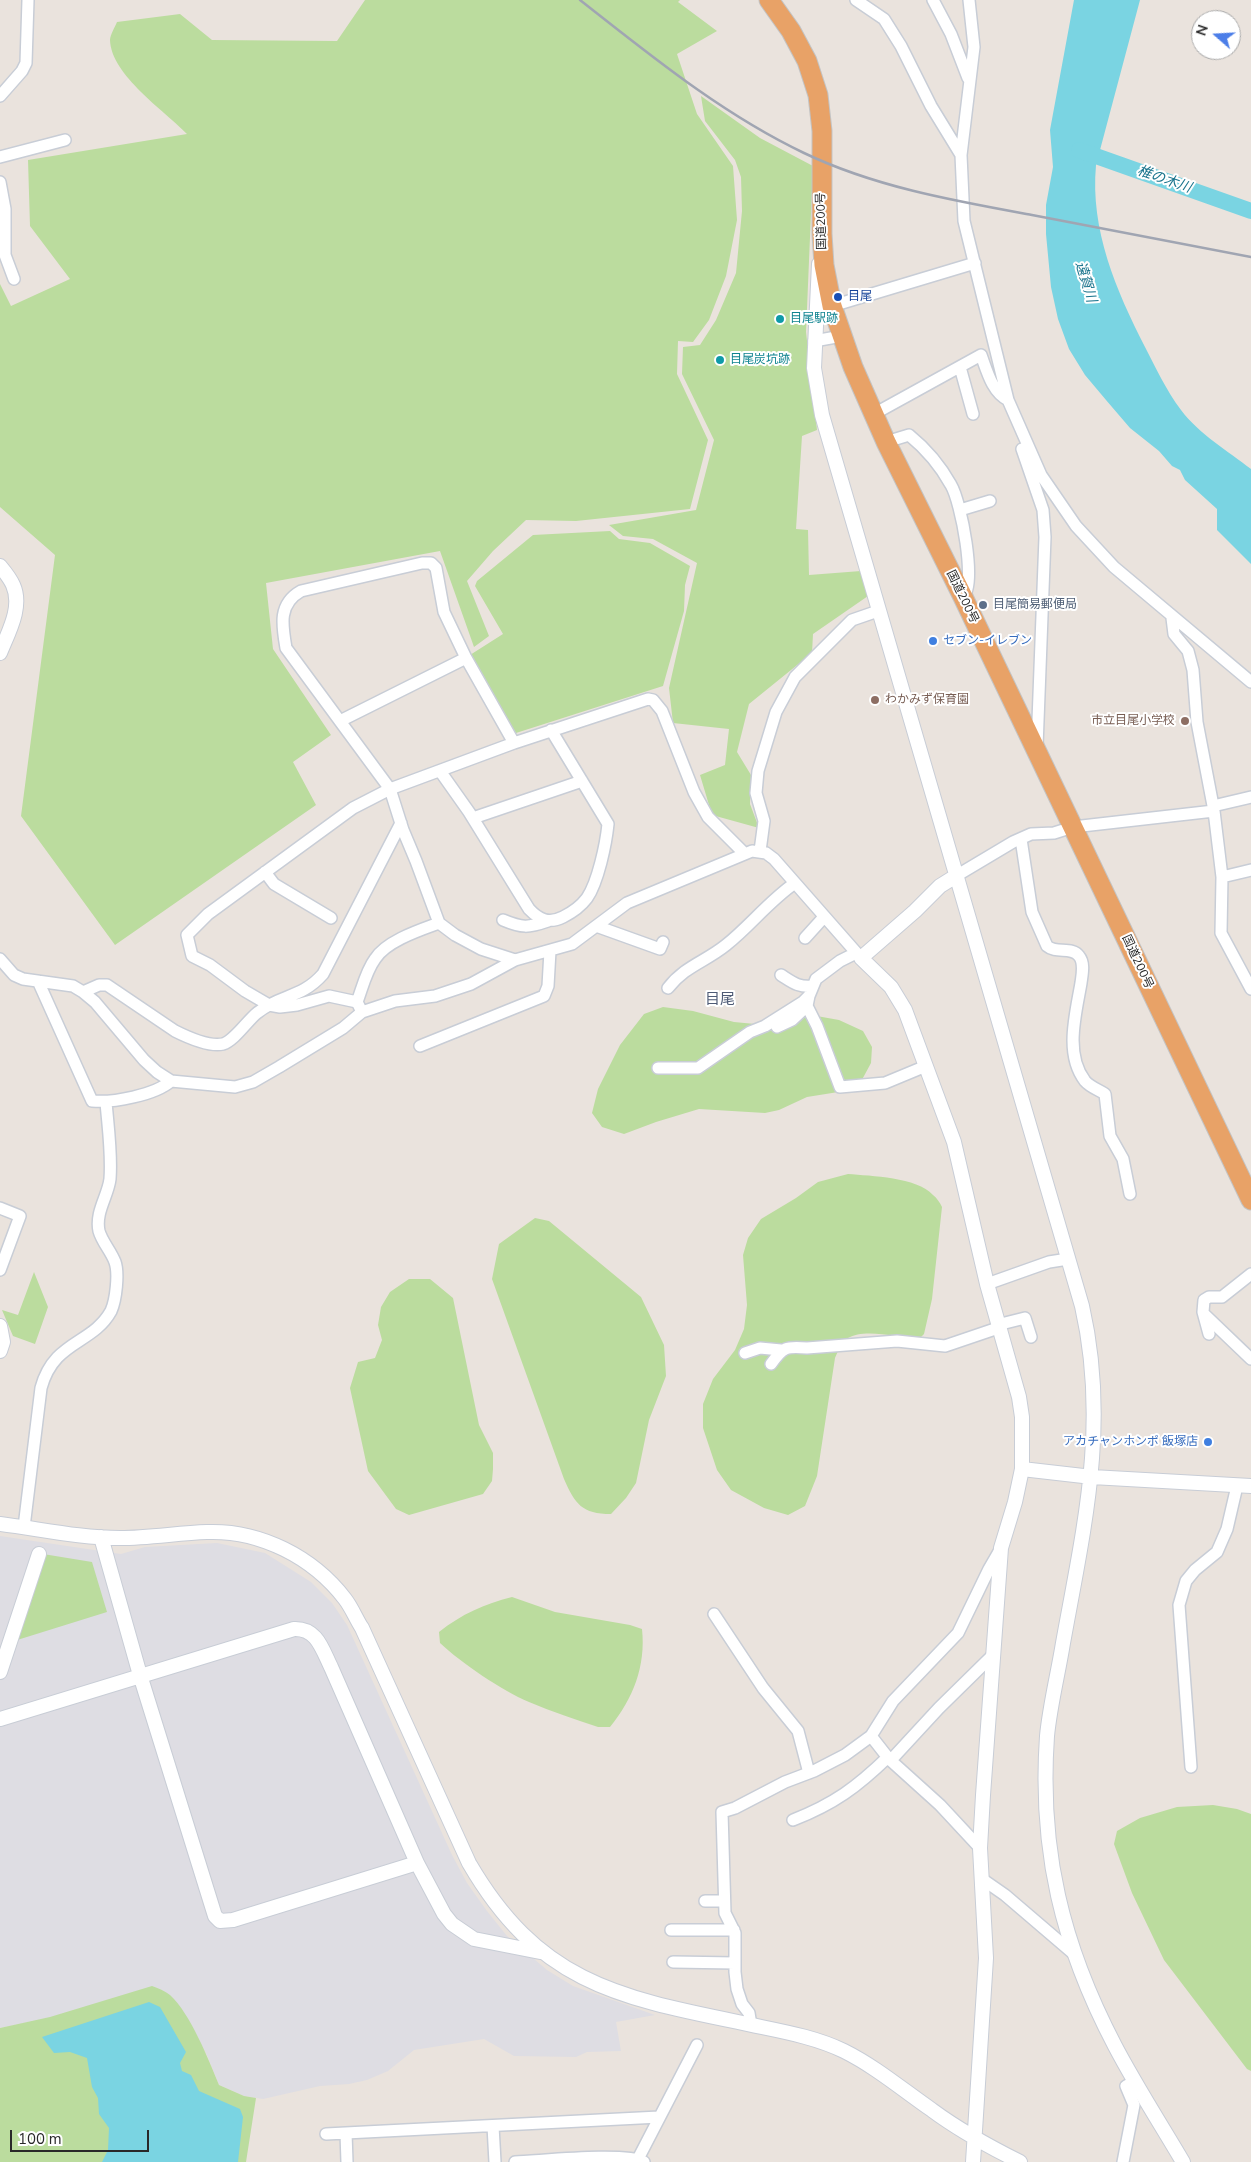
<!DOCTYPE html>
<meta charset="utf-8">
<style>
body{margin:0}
#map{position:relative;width:1251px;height:2162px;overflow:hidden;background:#eae3dd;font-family:"Nunito Sans",sans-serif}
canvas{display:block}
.north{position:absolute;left:1191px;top:10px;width:50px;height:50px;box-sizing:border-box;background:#fff;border:1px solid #a9a9a9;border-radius:50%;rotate:289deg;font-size:14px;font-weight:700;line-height:20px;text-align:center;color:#292929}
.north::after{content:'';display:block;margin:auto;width:18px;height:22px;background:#4c7ee8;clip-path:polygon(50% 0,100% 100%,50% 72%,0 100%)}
.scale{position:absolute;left:10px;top:2130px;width:139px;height:22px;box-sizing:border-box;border:2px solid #292929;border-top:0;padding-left:6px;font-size:15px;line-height:18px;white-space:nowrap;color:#292929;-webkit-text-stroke:4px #fff;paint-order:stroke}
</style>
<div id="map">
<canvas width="1251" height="2162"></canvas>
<div class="north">N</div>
<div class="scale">100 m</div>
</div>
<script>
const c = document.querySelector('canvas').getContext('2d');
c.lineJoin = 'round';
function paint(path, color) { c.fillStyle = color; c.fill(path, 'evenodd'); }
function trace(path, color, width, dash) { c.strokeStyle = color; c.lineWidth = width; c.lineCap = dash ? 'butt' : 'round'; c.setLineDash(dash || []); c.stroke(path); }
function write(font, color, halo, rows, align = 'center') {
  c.font = font + ' "Nunito Sans","Noto Sans JP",sans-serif'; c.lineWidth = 4; c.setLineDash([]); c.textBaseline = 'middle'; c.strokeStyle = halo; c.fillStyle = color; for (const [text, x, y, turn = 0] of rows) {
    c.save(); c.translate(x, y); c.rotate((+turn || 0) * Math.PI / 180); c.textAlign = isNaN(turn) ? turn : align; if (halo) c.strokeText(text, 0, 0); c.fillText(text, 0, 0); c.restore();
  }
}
const industrial = new Path2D(`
 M0,1536l121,18 24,-7 72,-4 48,10 46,29 21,21 15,22 105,230 15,28 20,28 20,25 40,34 26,16 82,29 -39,7 5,29 -34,1 -11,5 -62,-1 -30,-17 -70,11 -26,21 -21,9 -18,4 -29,2 -57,13 -19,-3 -25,-11 -13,-32 -21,-37 -16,-21 -169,33z`);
const green = new Path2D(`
 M365,0h315l-2,2 39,29 -40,23 20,60 36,52 4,54 -11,56 -17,44 -16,22 -15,-1 -1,33 31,66 -18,69 -114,12 -50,-1 -33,31 -26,30 22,55 -15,11 -34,-96 -174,32 7,66 58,86 -38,27 23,43 -201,140 -94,-129 34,-261 -55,-48v-223l11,22 59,-27 -40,-53 -2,-66 159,-26c-22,-23 -76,-59 -77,-94 0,-5 5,-13 7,-18l63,-8 32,26 125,1z
 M701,96l59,42 53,28 -7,166 11,98 -15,6 -6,93 12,1 1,45 52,-4 7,25 -55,38 -1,19 -63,51 -12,48 14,23 -1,29 9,24 -47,-13 -12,-40 25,-10 4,-36 -56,-6 -4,-35 28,-125 -44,-24 -30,-3 -14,-11 87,-15 18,-70 -32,-66 1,-27 17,-2 16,-25 20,-47 6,-62 -1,-34 -6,-17 -30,-39z
 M610,531l9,8 31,4 40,23 -5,19 -1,26 -21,75 -147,47 -5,-4 -41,-74 33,-21 -28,-48 2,-5 56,-46z
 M663,1007l30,4 41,11 21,2 56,-9 28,5 24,11 9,16 -1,16 -14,26 -50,8 -28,13 -14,3 -66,-4 -43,13 -32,12 -22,-7 -10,-14 6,-24 22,-44 24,-31z
 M848,1174c23,2 69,3 85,21 4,3 7,8 9,12l-10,92 -8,35 -6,6c-19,-3 -54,-12 -70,-2 -6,4 -10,13 -13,20l-18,118 -12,30 -17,9 -24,-7 -33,-18 -14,-20 -14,-42v-24l10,-25 22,-29 9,-21 3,-24 -4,-50 5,-17 13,-19 35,-21 22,-16z
 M535,1218l14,3 92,76 23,48 2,31 -17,44 -13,63 -10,15 -15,16c-29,0 -36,-10 -47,-35l-72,-200 7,-35z
 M34,1272l14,35 -13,37 -22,-8 -11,-26 16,5z
 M409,1279h21l23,19 26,127 14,28v16l-1,12 -9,13 -74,21 -13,-6 -28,-38 -18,-83 8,-26 17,-4 7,-18 -4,-15 3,-18 9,-15z
 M43,1554l49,8 15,50 -93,29z
 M512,1597l43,15 75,13 12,4c4,37 -9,70 -32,98h-12c-23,-8 -46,-15 -69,-25 -26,-11 -68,-39 -89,-59l-1,-11c23,-18 45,-28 73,-35z
 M1213,1805l24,4 14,5v257l-4,-2 -83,-109 -32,-67 -18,-49 3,-13 23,-13 37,-11z
 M152,1986c6,2 13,5 18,9 20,18 39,65 49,90l25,11 12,2 -10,64h-246v-134l50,-11z`);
const water = new Path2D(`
 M1074,0h66l-44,165c-6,65 20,125 49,182 11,21 21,43 36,63 18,24 47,41 70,59v95l-34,-34v-21l-32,-29 -5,-10 -8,-4 -13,-15 -29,-23 -24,-28 -21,-25 -16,-26 -11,-30 -7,-32 -5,-53v-29l7,-38 -3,-37z
 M149,2002l11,5 26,45 -6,11 2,8 9,4 8,16 41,18 3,8 -5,45h-136l6,-12 1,-22 -10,-14 -1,-16 -6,-11 -5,-29 -17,-6 -16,1 -12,-16z`);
const river = new Path2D(`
 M1079,150l172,61`);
const minor = new Path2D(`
 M856,0l28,19 17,27 30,60 30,49
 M933,0l18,34 17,44
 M969,0l5,47 -13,108 3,66 44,179 33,75 35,51 38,41 137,115
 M0,96l22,-25 4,-8 2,-63
 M0,157l65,-17
 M0,182l5,27v46l9,24
 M832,306l143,-43
 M814,341l28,-5
 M960,367l13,47
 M874,414l107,-59c6,16 11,37 27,45
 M886,442l23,-7c16,13 32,32 42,50 10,17 26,99 12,112
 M1022,449l21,61 2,27 -8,210
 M960,510l30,-9
 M1172,618l2,16 14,17 5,19 4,52 17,89 8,66 -1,56 30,56
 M340,721l126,-63
 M514,743l-48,-85 -22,-46 -8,-44 -5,-5h-9l-121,28c-23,13 -19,34 -15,57l104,141 13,41 13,31 23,62 16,12 26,14 34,11
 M440,771l29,41 60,97c10,11 20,15 34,8 8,-4 18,-11 24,-19 11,-16 19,-54 21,-74l-57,-94
 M1213,806l38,-9
 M473,818l109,-37
 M1021,839l11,73 15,34c9,8 25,0 32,10 6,7 3,19 2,27 -5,30 -17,71 4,98 5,6 14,9 20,13l5,42 13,23 7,35
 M760,851l4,-30 -8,-28 2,-22 18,-59 19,-35 57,-57 26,-9
 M265,872l9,12 57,34
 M956,876l57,-34 18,-8 23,-1 19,-6 141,-16
 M1222,877l29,-7
 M503,920c19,8 25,8 45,1
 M596,926l64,23 3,-7
 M805,938l19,-21
 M0,959l14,16 9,4 50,7 10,6 12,10 49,58 13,12 14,9 64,6 18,-5 26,-15 64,-39 19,-16 33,-11 40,-5 36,-12 44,-24 57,-16 55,-41 125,-52 14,2 8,6 87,99
 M781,975c11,7 18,13 32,11
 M38,981l54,120c21,2 63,-6 79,-20
 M668,988c17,-22 37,-26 58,-43 24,-19 43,-44 69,-62
 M83,992l16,-7h8l68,46c12,6 34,16 48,13 11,-3 25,-24 34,-31 23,-19 44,-14 66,-39l78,-151
 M809,996l-2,10 10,20 23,61 45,-4 41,-17
 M357,1002c5,-13 9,-31 18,-43 11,-18 45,-29 64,-36
 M362,1012l-5,-10 -28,-6 -32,9 -17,2 -11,-2 -24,-14 -35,-26 -18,-9 -5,-21 21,-21 145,-106 37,-19 124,-46 134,-44 5,1 9,11 32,81 14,25 36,36
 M777,1027l15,-7 14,-13
 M420,1046l124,-50 4,-10 2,-35
 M658,1068h40l52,-36 15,-6 38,-24 6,-6 7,-17 24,-18 16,-8
 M0,1208l20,8 -20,54
 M987,1284l62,-22 19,-3
 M1205,1315l46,44
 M997,1325l28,-7 6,19
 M1209,1334l-6,-22 1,-12 5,-3h13l29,-23
 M745,1353l15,-5 21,2
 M771,1364c12,-17 15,-18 36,-16l90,-7 48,5 53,-18
 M24,1527l17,-139c13,-48 51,-43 70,-77 5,-11 8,-38 4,-49 -4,-11 -13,-20 -16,-31 -4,-19 9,-35 11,-52 2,-25 -2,-52 -4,-77
 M714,1614l49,74 35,43 11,42
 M871,1736l18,23 51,46 40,43
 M891,1760l48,-52 55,-54
 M1191,1767l-12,-162 7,-24 9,-11 22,-18 10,-23 10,-43
 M793,1820c41,-16 64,-33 95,-63
 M982,1879l23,16 69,59
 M705,1901h19
 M671,1930h63
 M673,1962l62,1
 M751,2025l-2,-12 -7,-9 -5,-15 -2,-17v-39l-10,-20 -3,-101 13,-4 50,-26 29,-11 31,-16 26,-19 22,-35 65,-68 31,-64 11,-19
 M493,2126l2,36
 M346,2133l1,29
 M326,2134l333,-17
 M638,2159l59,-114
 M515,2162c27,-1 109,-10 129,0
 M1123,2162l11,-57 -8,-19 9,-5`);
const tertiary = new Path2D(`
 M819,264l-5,104 8,47 260,891c27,118 2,221 -19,337 -5,31 -13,62 -16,93 -8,114 15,209 68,310 21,40 45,77 68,116
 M0,566c5,6 10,12 13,19 10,22 -5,48 -13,68
 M956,876l-16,10 -25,25 -54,47 30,29 14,23 49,132 33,142 32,113 3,20v52l-7,33 -14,46 -18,247 -3,53 6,110 -13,204
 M0,1326l3,16 -3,9
 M1022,1469l70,8 159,9
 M0,1524c40,5 80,14 120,14 29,0 58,-5 87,-6 53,-2 106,25 138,67 7,9 11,20 17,29l107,235c68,117 145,134 269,159 35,8 73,13 106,29 32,16 59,39 88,59 27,20 58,37 88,52
 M101,1537l39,138 75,241 5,5 13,-1 184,-57
 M0,1672l39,-118
 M0,1719l294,-90c23,-1 28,20 37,38l86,196 27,51 8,10 22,15 66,13`);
const trunk = new Path2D(`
 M769,0l22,31 16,30 11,34 4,36v103l2,31 8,41 21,61 33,75 77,155 288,603`);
const rail = new Path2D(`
 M580,0c70,55 142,114 224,153 71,34 151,48 228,62 73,14 146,28 219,42`);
const markers = [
 [838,297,5,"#1a4fb4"],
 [780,319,5,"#0f9aa8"],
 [720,360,5,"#0f9aa8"],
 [983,605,5,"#5c6f8a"],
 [933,641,5,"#3f7fe0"],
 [875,700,5,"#8d6e63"],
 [1185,721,5,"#8d6e63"],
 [1208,1442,5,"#3f7fe0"]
];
const streetNames = [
 ["国道200号",822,221,-91],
 ["国道200号",962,597,64],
 ["国道200号",1137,962,65]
];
const transitNames = [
 ["目尾",848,297]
];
const cultureNames = [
 ["目尾駅跡",790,319],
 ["目尾炭坑跡",730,360]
];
const serviceNames = [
 ["目尾簡易郵便局",993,605]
];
const shopNames = [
 ["セブン-イレブン",943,641],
 ["アカチャンホンポ 飯塚店",1198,1442,"right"]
];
const educationNames = [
 ["わかみず保育園",885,700],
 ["市立目尾小学校",1175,721,"right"]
];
const waterNames = [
 ["椎の木川",1164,180,19],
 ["遠賀川",1085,282,73]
];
const quarterNames = [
 ["目尾",720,1000]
];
paint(industrial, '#dedde3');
paint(green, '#bbdc9e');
paint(water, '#7ad4e2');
trace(river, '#7ad4e2', 16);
trace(minor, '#c8cdd6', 14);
trace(tertiary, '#c8cdd6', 16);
trace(trunk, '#c3c3c3', 21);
trace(minor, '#fff', 11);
trace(tertiary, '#fff', 14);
trace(trunk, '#e8a267', 19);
trace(rail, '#a0a5b2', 2.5);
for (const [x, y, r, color] of markers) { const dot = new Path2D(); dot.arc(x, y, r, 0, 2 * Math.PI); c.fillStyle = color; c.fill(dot); trace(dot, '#fff', 2); }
write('12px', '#292929', '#fff', streetNames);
write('12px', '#164399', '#fff', transitNames, 'left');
write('12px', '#0d838f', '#fff', cultureNames, 'left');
write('12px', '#4e5e75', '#fff', serviceNames, 'left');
write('12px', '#366cbe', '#fff', shopNames, 'left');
write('12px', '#785e54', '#fff', educationNames, 'left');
write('italic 14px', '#1a748d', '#fff', waterNames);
write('15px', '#4e5b76', '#fff', quarterNames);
</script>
